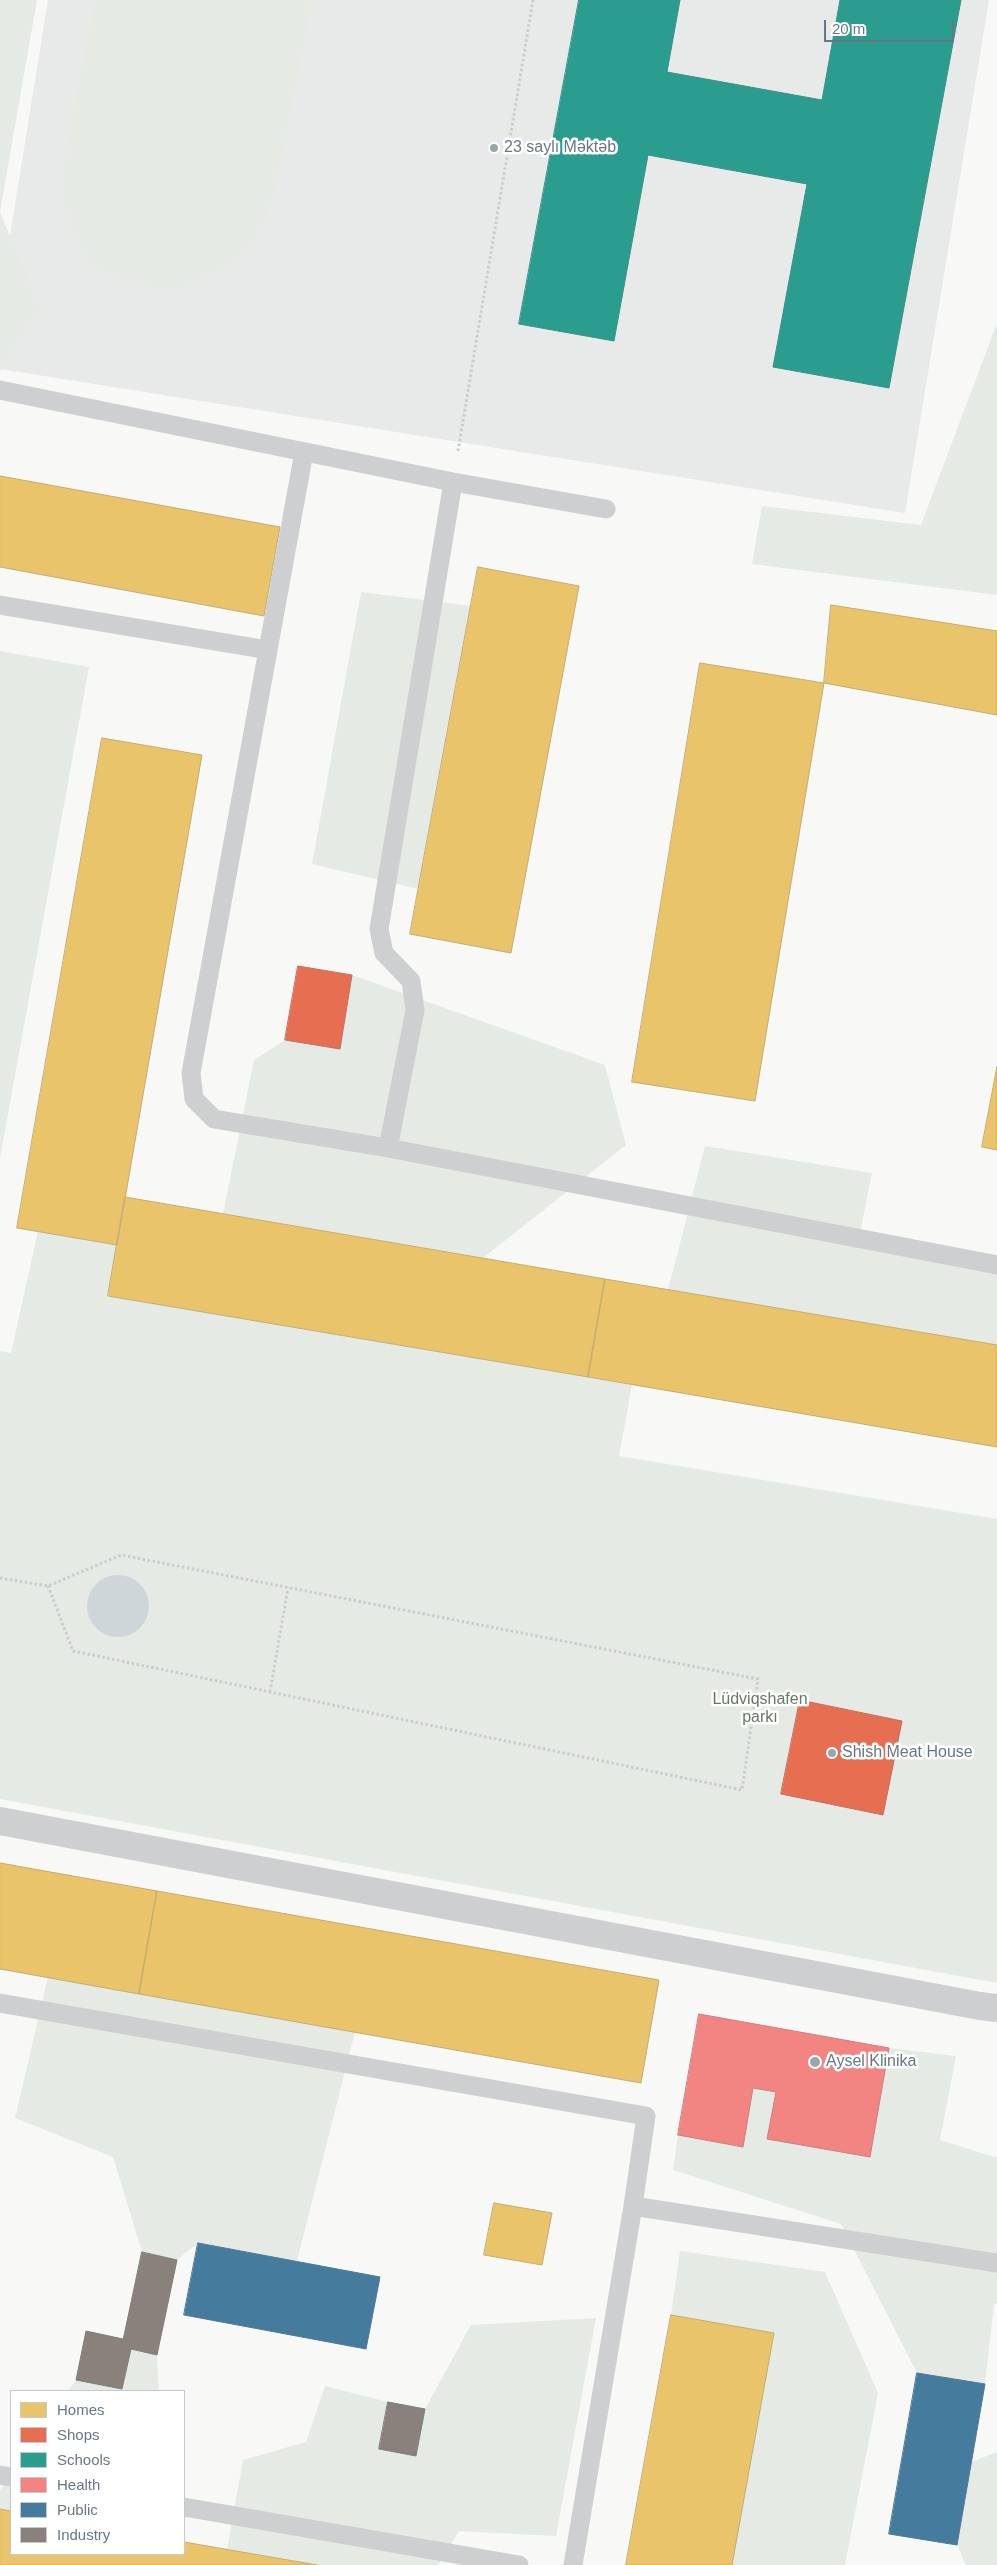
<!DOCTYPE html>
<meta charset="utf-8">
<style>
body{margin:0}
#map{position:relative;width:997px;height:2565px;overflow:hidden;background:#f8f8f7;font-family:Arial,sans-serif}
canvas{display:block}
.legend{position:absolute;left:10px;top:2390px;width:175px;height:165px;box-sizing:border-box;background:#fff;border:1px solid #c2c9cf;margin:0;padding:6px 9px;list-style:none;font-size:15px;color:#667888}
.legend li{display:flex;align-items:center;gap:10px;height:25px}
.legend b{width:25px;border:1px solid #c2c9cf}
.scale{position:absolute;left:824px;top:20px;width:130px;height:22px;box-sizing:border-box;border:2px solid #667888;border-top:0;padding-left:6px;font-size:15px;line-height:18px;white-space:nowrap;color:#667888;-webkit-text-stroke:4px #fff;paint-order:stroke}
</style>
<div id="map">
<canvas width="997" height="2565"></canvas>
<ul class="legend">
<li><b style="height:14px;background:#e9c46a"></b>Homes</li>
<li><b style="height:14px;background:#e76f51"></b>Shops</li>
<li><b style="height:14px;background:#2a9d8f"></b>Schools</li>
<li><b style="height:14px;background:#f28482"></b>Health</li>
<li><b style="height:14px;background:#457b9d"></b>Public</li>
<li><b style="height:14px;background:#8a817c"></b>Industry</li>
</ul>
<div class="scale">20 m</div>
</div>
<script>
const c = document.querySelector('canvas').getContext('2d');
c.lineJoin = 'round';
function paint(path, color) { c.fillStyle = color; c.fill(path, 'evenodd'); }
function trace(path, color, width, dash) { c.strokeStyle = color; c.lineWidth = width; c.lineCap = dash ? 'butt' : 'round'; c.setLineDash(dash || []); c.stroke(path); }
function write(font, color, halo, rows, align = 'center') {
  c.font = font + ' Arial,sans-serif'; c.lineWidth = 5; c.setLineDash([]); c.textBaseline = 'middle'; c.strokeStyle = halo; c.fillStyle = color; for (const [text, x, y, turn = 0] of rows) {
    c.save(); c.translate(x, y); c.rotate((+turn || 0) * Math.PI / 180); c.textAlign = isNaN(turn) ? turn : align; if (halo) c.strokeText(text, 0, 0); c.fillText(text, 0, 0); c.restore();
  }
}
const built = new Path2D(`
 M48,0h941l-84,513 -905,-144v-72z`);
const green = new Path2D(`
 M0,0h37l-37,212 40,96 -40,63z
 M95,0h217l-35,184 -10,34 -18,28 -33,29 -42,15 -44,-5 -40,-20 -24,-44 -4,-51z
 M997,323v272l-245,-31 10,-58 159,19z
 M361,592l110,14 -53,283 -106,-25z
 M0,651l89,16 -89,491z
 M352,975l253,90 21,80 -143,113 -260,-45 31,-153 31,-20z
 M705,1146l167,27 -12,60 137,27v85l-329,-55z
 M38,1231l79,14 -9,51 524,89 -13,71 378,63v464l-997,-184v-448l11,2z
 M48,1977l307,55 -58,229 -99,-18 -21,17 -35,-8 -29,-95 -98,-39z
 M889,2048l67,8 -16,84 57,18v145l-3,2 -9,79 -68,-11 -76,-149 -168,-54 5,-35 64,12 11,-59 23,4 -9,47 103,18z
 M680,2251l145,21 53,121 -33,172h-113l-61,-250z
 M596,2318l-40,218 -97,-5 -21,34h-121l-90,-16 16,-89 63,-18 19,-56 63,16 -9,47 37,7 9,-47 46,-84z
 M131,2349l26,6 2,36h-91l8,-11z
 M997,2452v113h-31l-9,-20 14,-83z
 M11,2474v37l-11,-2v-19z`);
const water = new Path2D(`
 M87 1606a31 31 0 1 1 62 0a31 31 0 1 1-62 0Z`);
const homes = new Path2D(`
 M0,476l280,51 -16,89 -264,-49z
 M478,567l101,19 -68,367 -101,-19z
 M831,605l166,26v84l-173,-32z
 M700,663l124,20 -69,418 -123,-19z
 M102,738l100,17 -85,490 -100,-17z
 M997,1067v83l-15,-3z
 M125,1197l480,82 -17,98 -480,-81z
 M605,1279l392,66v102l-409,-70z
 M0,1863l157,28 -18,103 -139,-25z
 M157,1891l502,89 -18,103 -502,-89z
 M494,2203l58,10 -10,52 -58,-10z
 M671,2315l103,18 -42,232h-106z
 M0,2509l11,2v43h173v-12l133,23h-317z`);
const shops = new Path2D(`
 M298,966l54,9 -12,74 -55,-9z
 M800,1700l102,21 -19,94 -102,-21z`);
const schools = new Path2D(`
 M579,0h101l-13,72 155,28 18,-100h121l-72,388 -116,-21 34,-183 -159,-29 -34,186 -95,-17z`);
const health = new Path2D(`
 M699,2014l190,34 -19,109 -103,-18 9,-47 -23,-4 -10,59 -65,-12z`);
const public = new Path2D(`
 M198,2243l182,34 -14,72 -182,-34z
 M917,2373l68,11 -28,161 -68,-11z`);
const industry = new Path2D(`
 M142,2252l35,8 -20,95 -26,-6 -9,40 -46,-9 10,-49 37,8z
 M388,2402l37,7 -9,47 -37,-7z`);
const path = new Path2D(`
 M458,451l75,-451
 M0,1578l48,8 73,-31 637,124 -16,111 -669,-139 -25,-65
 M270,1692l18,-104`);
const service = new Path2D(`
 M0,390l453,92 -74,447 5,24 27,28 4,29 -27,138
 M453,482l153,27
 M0,605l268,45 36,-198
 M268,650l-77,423 3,26 20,20 174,29 609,117
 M0,2003l646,113 -13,90
 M0,2475l11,2
 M184,2507l335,58
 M573,2565l60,-359 364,57`);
const minor = new Path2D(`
 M0,1821l980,185 17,2`);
const markers = [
 [494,148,5,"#99a5af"],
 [832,1753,5,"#99a5af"],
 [815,2062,6,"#99a5af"]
];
const poiNames = [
 ["23 saylı Məktəb",504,148],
 ["Shish Meat House",842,1753],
 ["Aysel Klinika",826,2062]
];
const parkNames = [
 ["Lüdviqshafen",760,1700],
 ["parkı",760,1718]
];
paint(built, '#e8e9e9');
paint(green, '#e6eae4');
paint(water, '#ced6d9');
paint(homes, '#e9c46a');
trace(homes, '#c2ad73', 1);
paint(shops, '#e76f51');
trace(shops, '#c07262', 1);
paint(schools, '#2a9d8f');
trace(schools, '#3c928d', 1);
paint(health, '#f28482');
trace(health, '#c88084', 1);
paint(public, '#457b9d');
trace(public, '#4f7a97', 1);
paint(industry, '#8a817c');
trace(industry, '#7f7e80', 1);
trace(path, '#cbcdcd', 3, [2.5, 2.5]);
trace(service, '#cecfd0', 19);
trace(minor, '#cecfd0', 28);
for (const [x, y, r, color] of markers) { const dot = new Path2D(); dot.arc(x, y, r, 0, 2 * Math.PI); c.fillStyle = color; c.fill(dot); trace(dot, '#fff', 2); }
write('16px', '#667888', '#fff', poiNames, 'left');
write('16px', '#667a61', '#fff', parkNames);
</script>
